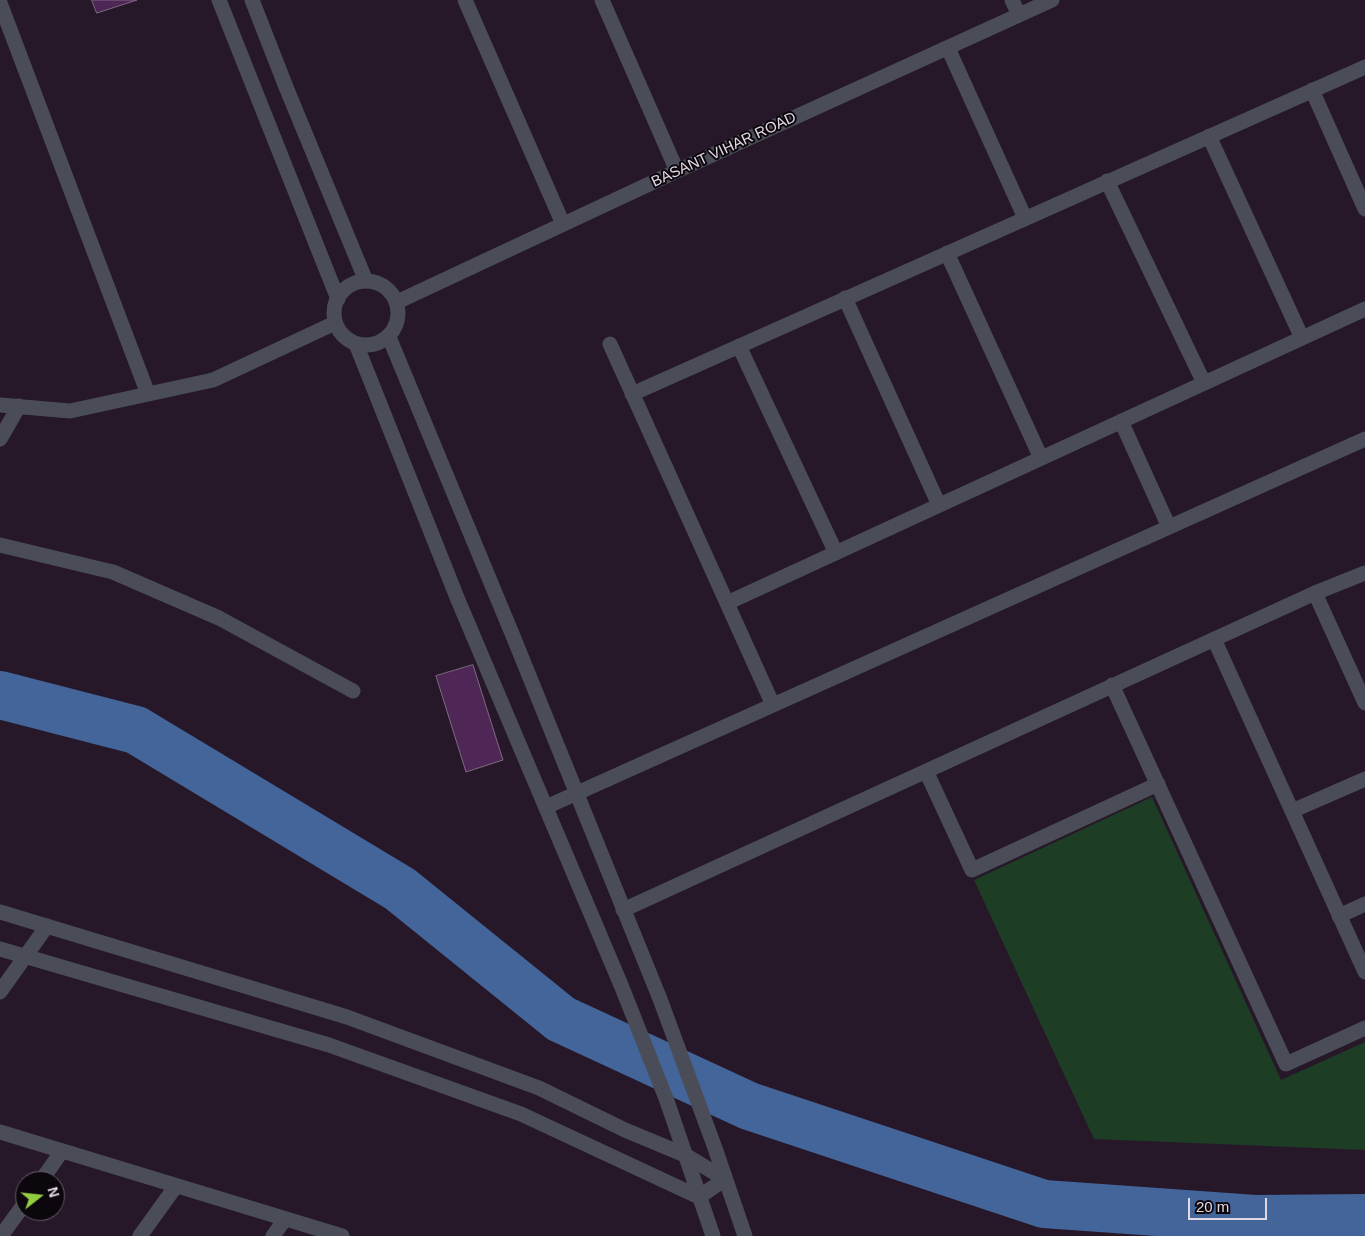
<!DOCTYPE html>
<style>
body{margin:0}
#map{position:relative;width:1365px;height:1236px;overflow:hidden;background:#261829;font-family:Helvetica,sans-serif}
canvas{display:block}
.north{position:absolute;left:15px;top:1171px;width:50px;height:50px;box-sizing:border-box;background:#0c060d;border:1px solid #625a63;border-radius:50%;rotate:74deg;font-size:14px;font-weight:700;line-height:20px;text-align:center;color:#e2d8e4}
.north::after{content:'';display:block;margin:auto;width:18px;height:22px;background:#91cd3f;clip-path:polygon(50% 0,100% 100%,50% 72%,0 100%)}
.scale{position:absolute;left:1188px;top:1198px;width:79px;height:22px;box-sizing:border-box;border:2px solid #e2d8e4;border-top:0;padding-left:6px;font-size:15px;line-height:18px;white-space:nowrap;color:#e2d8e4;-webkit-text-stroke:4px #0c060d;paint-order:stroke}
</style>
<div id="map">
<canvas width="1365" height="1236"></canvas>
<div class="north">N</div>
<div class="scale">20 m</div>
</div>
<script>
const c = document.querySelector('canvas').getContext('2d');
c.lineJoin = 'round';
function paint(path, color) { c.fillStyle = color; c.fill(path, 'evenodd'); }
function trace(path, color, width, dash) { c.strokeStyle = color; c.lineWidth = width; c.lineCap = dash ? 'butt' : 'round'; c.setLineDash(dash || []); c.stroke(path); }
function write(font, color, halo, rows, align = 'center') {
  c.font = font + ' Helvetica,sans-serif'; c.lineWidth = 4; c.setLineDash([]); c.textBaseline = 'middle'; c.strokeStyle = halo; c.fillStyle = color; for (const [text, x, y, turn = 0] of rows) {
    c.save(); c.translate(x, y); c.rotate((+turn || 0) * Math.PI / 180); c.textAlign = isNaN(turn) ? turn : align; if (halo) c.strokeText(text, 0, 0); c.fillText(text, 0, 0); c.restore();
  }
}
const green = new Path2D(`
 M1152,797l129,283 84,-38v108l-271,-11 -120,-259z`);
const river = new Path2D(`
 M0,695l136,35 264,159 161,130 188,87 295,98 211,15 110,-1`);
const building = new Path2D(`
 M92,0h45l-40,13z
 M473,665l30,95 -37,12 -30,-96z`);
const minor = new Path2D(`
 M465,0l98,224
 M602,0l75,171
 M1012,0l7,15
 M0,3l148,391
 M948,48l77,170
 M1312,90l53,119
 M1209,136l93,202
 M1107,181l97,202
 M947,253l94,205
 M845,298l94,207
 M397,302l280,-131 375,-171
 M610,344l163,361
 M739,346l97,207
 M632,394l733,-327
 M0,405l70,6 143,-31 122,-57
 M1121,421l48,106
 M0,439l19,-33
 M0,545l113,27 106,46 134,73
 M1315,593l50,110
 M727,603l638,-294
 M1214,639l151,333
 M1112,685l174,379 79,-36
 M926,771l46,99 186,-86
 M546,807l819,-368
 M1292,811l73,-32
 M623,910l692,-317 50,-20
 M1339,916l26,-12
 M0,992l47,-66
 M0,1132l342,104
 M41,1181l21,-30
 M1,1236l24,-33
 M140,1236l36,-50
 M273,1236l12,-17`);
const tertiary = new Path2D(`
 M219,0l119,299
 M252,0l34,87 80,194
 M334 313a32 32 0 1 1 64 0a32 32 0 1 1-64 0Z
 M389,337l124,299 147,363 55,149 30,88
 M356,344l102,256 163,385 46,116 46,135
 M0,912l347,105 192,71 86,42 60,25 40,24 -26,18 -178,-83 -192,-69 -329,-96`);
const streetNames = [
 ["BASANT VIHAR ROAD",724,150,-25]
];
paint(green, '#1e3d25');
trace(river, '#44659a', 48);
paint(building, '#4f2756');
trace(building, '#7d6b80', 1);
trace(minor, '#4a4d57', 15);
trace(tertiary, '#4a4d57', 15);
write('15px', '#e2d8e4', '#0c060d', streetNames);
</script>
